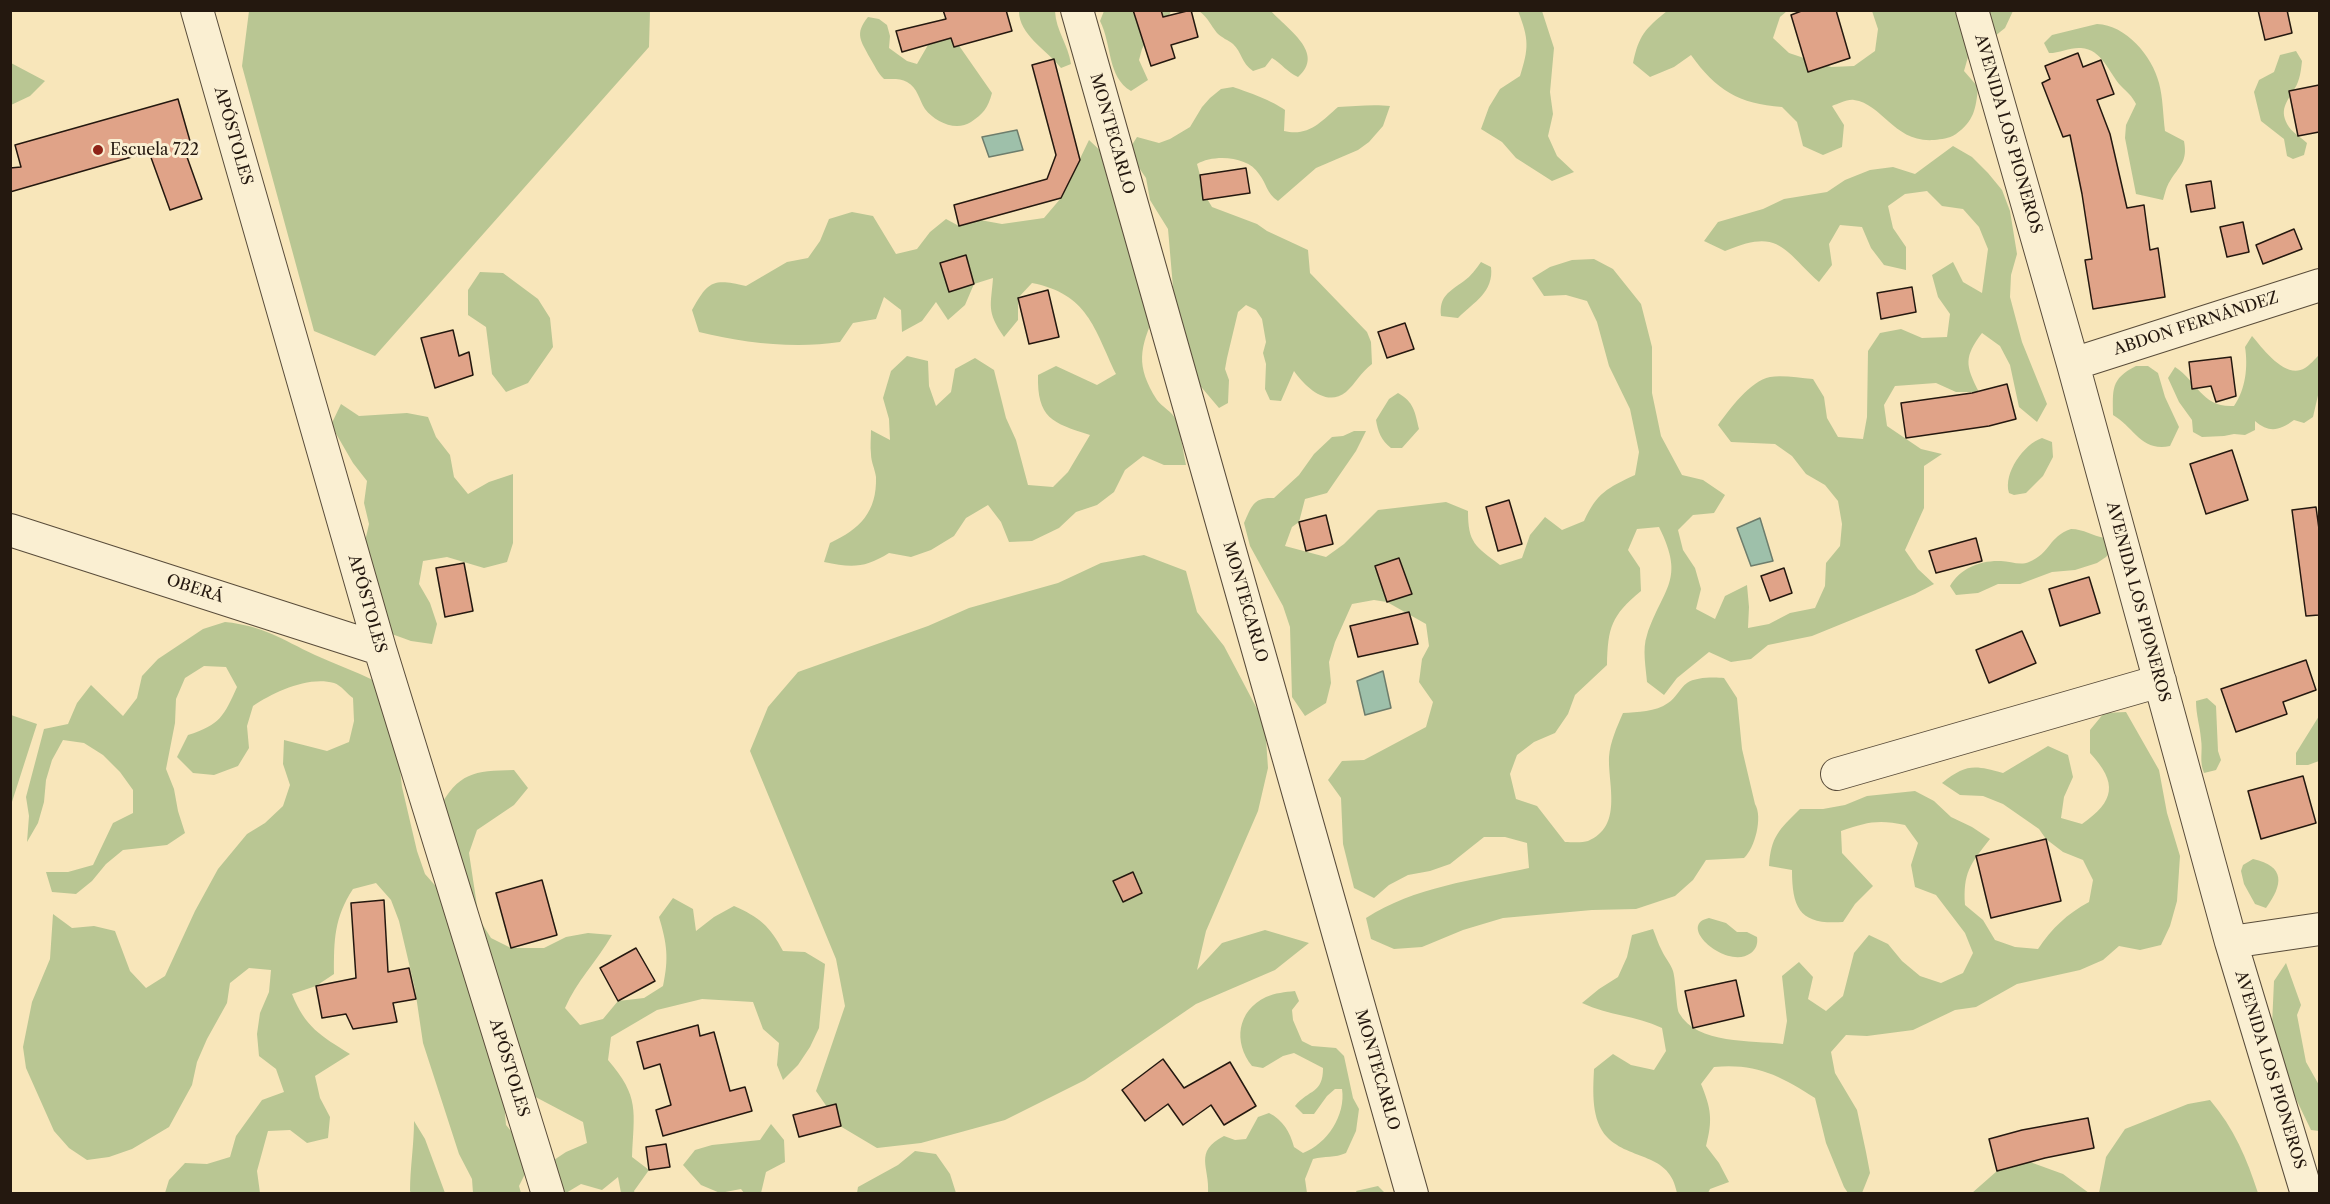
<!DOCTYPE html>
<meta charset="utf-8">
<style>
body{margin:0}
#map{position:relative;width:2330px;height:1204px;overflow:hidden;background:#f8e6ba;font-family:"Libre Caslon Text",serif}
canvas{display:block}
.frame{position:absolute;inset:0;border:12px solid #24180f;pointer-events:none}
</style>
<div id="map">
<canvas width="2330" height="1204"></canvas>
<div class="frame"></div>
</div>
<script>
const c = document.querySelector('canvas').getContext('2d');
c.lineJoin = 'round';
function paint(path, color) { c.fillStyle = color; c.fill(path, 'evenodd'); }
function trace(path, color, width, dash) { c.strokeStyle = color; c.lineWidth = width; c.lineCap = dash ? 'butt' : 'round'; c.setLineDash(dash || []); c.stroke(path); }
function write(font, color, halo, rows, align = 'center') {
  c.font = font + ' "Libre Caslon Text",serif'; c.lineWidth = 6; c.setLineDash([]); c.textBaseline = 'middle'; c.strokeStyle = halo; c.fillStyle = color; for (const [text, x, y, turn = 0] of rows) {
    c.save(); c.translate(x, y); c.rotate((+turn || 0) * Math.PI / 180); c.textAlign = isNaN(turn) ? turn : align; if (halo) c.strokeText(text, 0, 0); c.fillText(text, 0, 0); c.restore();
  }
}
const green = new Path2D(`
 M249,11h401l-1,36 -274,309 -61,-25 -72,-265z
 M1019,11h36c1,20 13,33 16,53l-10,4c-15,-19 -42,-33 -42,-57z
 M1104,11h67l-7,15 -17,13 -5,10 -3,11 9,20 -17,11c-24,-14 -19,-47 -31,-70z
 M1199,11h72c16,18 55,42 27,66 -11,-5 -16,-13 -26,-19l-7,9 -12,4c-12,-8 -11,-19 -20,-27 -5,-4 -11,-6 -16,-11 -7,-9 -8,-14 -18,-22z
 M1518,11h24l12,37 -4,44 3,22 -5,22 9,20 17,16 -22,9 -36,-23 -14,-16 -21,-13 8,-22 11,-18 20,-13c9,-28 9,-37 -2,-65z
 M1667,11h120l-7,6 -7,21 16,15 42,14 23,-1 21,-15 3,-22 -6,-18h86l12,39 -6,21 14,16c-2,22 -4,34 -22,47 -8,5 -14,5 -22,6 -40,3 -51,-36 -80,-40 -7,-1 -16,4 -22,6l12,19 -2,22 -19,8 -20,-9 -6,-24 -15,-15c-43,-3 -66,-17 -91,-52l-17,12 -24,10 -17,-14c6,-28 12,-34 34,-52z
 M1982,11h31l-8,17 -10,8z
 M868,17l11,2 8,6 3,11 -1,12 18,13 10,3 11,-19 25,-8 39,56c-4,15 -9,21 -21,29 -15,10 -36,0 -46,-13 -6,-9 -7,-21 -18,-27 -6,-4 -16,-3 -23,-3 -7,-7 -9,-13 -14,-21 -9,-17 -16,-24 -2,-41z
 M2097,24c29,1 55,32 62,59 4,15 4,32 6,48l19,10c4,21 -5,25 -14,40 -4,6 -5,13 -7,19l-27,-6 -11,-56 1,-13 10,-21c-4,-8 -9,-12 -15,-18 -12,-13 -19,-37 -40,-38 -10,-1 -21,5 -32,5l-5,-10 8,-8z
 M2296,51l6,10c-1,9 -2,19 -7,27 -8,14 -17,22 -6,39 5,7 12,10 18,16l-3,12 -11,4 -6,-3 -3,-17 -23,-18 -7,-29 5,-12 15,-8 6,-17z
 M11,63l34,18 -15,15 -19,9z
 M1233,87c15,5 40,14 52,23l-1,21c24,6 37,-9 54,-24 16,-1 37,-3 52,-1l-7,20 -14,16 -11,8 -42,18 -38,33c-12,-8 -11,-17 -19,-27 -11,-18 -45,-20 -62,-10l9,33 6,10 45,17 10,7 41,19 2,23 57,59 4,10 1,22c-11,8 -17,20 -26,28 -20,16 -41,-6 -52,-21l-13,30 -11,-1 -5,-11 1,-25 -3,-11 3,-11 -4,-23 -6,-9 -10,-5 -8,7 -11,46 -2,11 4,11 -1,23 -9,5 -22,-26 -1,-11 -5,-10 -17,-62 -6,-70 -18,-29 -4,-22 -13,-19 -3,-11 7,-11 22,6 11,-4 20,-12 12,-20 8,-9 11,-9z
 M1089,140l17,16 1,22 48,135c-15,36 -20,52 2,87 5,7 16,12 19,20 5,14 7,31 10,45h-22l-21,-9 -18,14 -11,22 -17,13 -21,7 -17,16 -27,13 -23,1 -8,-20 -13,-17 -22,13 -12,18 -23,14 -20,7 -22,-4c-24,15 -37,15 -65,9l6,-19c30,-14 47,-31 46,-66 -1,-8 -5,-15 -5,-23 -1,-8 0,-16 0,-24l19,10 -1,-21 -6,-21 8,-27 16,-15 21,5 1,25 7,20 15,-14 4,-23 20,-11 19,12 12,48 10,22 12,45 25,2 15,-15 22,-37c-38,-12 -53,-17 -52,-60l18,-9 41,19 19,-11c-22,-46 -28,-80 -84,-91l-14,15v22l-14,17c-18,-26 -13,-31 -11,-59l-19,6 -9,21 -17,15 -12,-18 -14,19 -20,11 -1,-22 -17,-13 -8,22 -23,4 -13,19c-46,7 -96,1 -141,-10l-7,-22c16,-29 21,-32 54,-24l41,-24 21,-4 12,-17 9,-22 23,-7 21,4 23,38 21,-5 13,-17 16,-13 13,7 21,-6 22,4 42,-6 17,-20z
 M1953,146l19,11 16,16 14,17 8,21 7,43 -6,21 -1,22 12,45 25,62 -10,18 -18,-15 -9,-42 -10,-19 -18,-13c-18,24 -17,32 -3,59h-23l-20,-9 -41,3 -11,19 3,21 34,23 21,5 -18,12v42l-19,42 13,19 16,15 -19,10 -103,42 -44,9 -17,14 -20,3 -22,-10 -32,26 -13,17 -17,-13c-1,-14 -5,-33 0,-47 16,-48 39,-54 12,-108l-22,2 -9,21 12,18 1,23c-30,25 -33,36 -34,74l-32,30 -7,19 -13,19 -21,9 -17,13 -7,19 6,25 21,7 28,36c6,0 17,1 23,-1 35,-15 20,-55 21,-84 1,-15 8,-30 14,-44 14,-1 33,-1 45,-10 8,-5 12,-15 19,-20 8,-6 27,-6 37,-5l13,20 5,51 13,55c8,13 0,44 -11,54l-38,2 -13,20 -18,16 -39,13 -44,1 -89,8 -40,12 -41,17 -28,2 -23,-10 -5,-21c48,-31 108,-38 163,-50l-2,-25 -22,-6h-21l-34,27 -20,7 -22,4 -19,10 -15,13 -20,-10 -11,-44 -2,-46 -13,-18 14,-19 22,-1 62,-33 7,-25 -14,-20 3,-23 7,-13 -3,-22 -39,-22 -13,-2 -22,4 -17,38 -6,20 2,21 -5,20 -21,13 -13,-19 -2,-70 -7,-21 -33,-60 -6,-23c8,-17 9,-26 30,-25l25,-23 15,-21 18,-17 11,-1 11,-5h12l-10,20 -29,42 -22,6 -6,23 -7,5 -7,19 41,11 18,-13 34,-34 68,-8 22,9c0,32 7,35 32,54l22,-7 8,-23 15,-18 17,13 22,-9c13,-28 23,-33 51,-46l4,-23 -9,-43 -21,-43 -12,-44 -10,-21 -21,-6 -22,1 -12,-18 18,-11 22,-7 22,-1 19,10 28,35 11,43v46l9,43 21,39 21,5 22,15 -11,18 -21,2 -15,15 5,20 12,18 6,21 -5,20 19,10 10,-23 22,-11 2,22 -1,21 21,-4 21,-11 25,-5 10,-22 1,-23 14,-17 2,-22 -4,-23 -13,-16 -19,-11 -14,-18 -17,-12 -44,-2 -13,-17c12,-16 32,-44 52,-48 13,-2 29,1 43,2l11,18 3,21 11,19 25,2 4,-22 1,-66 12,-18 21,-4 21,9 25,-1 3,-23 -12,-17 -6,-22 21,-13 10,20 19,11 6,-44 -9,-22 -16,-18 -21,-3 -15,-15 -22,3 -17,12 5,22 13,19v23l-22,-5 -13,-17 -9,-21 -22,-2 -11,19 3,21 -13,17c-37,-34 -40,-54 -94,-31l-21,-10 14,-19 45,-13 21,-10 43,-7 18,-12 25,-10 23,-3 22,7z
 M1481,262l10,5c3,25 -17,35 -33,51l-17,-2c-2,-20 8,-24 23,-35 7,-5 12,-12 17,-19z
 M480,272l23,1 35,26 12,19 3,29 -25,36 -22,9 -14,-18 -6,-47 -18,-12v-25z
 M2252,336c12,14 34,44 53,32 5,-3 10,-9 14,-13v36l-6,26 -9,6 -10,-3c-15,11 -25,13 -39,1v9l-10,5 -11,-1 -10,2 -22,1 -9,-5 -1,-12 -13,-18 -11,-24 7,-11c23,15 27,41 59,39 12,-17 14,-40 11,-59z
 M2136,366h12l10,7 7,24 14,30 -9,19c-29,6 -36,-19 -57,-31 0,-25 -3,-36 23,-49z
 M1398,393c16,9 17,19 21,36l-17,19h-11c-10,-8 -13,-16 -15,-28l13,-21z
 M341,404l18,12 48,-3 21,4 8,20 14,18 4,22 14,17 21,-12 24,-8v69l-6,19 -23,6 -37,-11 -24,4 -4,23 11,19 7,21 -5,20 -21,-3 -22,-8 -26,-83 6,-26 -5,-21 3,-22 -14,-18 -22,-38z
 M2042,438l10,4 1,15 -10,19 -17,17 -12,2 -5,-2c-6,-20 15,-49 33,-55z
 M2071,529c13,0 21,7 34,9l8,11 -7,8 -9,6 -22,7 -23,2 -32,12h-22l-20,9 -22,2 -6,-9c10,-18 31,-26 51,-25 9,0 19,5 28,1 22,-9 19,-25 42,-33z
 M1144,555l42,16 11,41 27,34 41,78 3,44 -10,43 -52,120 -9,39 25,-27 43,-13 44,13 -34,27 -79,34 -111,76 -80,40 -84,23 -44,5 -37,-22 -24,-35 29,-85 -9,-47 -86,-208 18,-44 30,-35 130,-46 41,-18 89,-25 43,-20z
 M225,622c39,4 56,17 90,33 20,9 40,16 60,26l24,80 3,26 15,64 8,23 15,17 31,108 10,20 23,83 2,23 14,17 10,22 -11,22 2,7h-48l-1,-14 -13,-25 -36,-111 -8,-54 -16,-68 -8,-21 -15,-17 -23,6c-19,29 -19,51 -19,85l-18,12 -24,8c13,33 29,42 58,60l-35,22 5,22 10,19 -2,21 -21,5 -17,-13 -22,1 -11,40 3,22h-95l4,-13 16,-17 22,1 23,-7 6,-21 26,-36 22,-8 -8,-23 -17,-13 -2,-22 3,-21 9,-21 2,-22 -22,-2 -19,15 -3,20 -20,36 -10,23 -5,23 -23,42 -37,22 -23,8 -22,3 -18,-12 -15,-17 -28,-63 -3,-21 9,-45 18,-43 3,-45 19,14 22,-2 21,5 15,40 16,17 19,-12 30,-65 23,-42 29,-35 18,-11 18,-17 7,-21 -7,-21 1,-24 43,11 22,-9 5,-21 -1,-23c-6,-4 -12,-13 -19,-15 -26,-7 -60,9 -81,23l-6,20 2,22 -11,18 -24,9 -21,-2 -16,-16 11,-22c32,-10 36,-19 49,-48l-11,-20 -22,-1 -19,12 -9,21 -1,24 -9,46 8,20 4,22 7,22 -18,12 -44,5 -17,14 -14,17 -16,13 -24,-2 -6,-20h22l25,-7 20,-42 20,-10v-23l-13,-18 -17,-17 -19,-12 -21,-3 -11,20 -6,20 -2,22 -6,21 -11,19 2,-26 -3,-19 18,-68 24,-5 9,-21 14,-18 32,31 14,-18 5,-22 16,-17 45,-30z
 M2207,698l9,8 2,45 3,9 -5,10 -12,3c-5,-12 -1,-21 -3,-34 -1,-13 -5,-24 -5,-38z
 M2126,712l33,58 8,43 13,43 -3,45 -7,25 -9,19 -21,5 -21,-4 -16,14 -23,10 -63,14 -41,23 -21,3 -42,20 -46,6 -21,-1 -15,17 4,21 22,37 9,42 4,21 -8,20h-14l-4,-6 -18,-44 -11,-45c-35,-22 -58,-35 -101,-31l-13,17c10,24 12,36 5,62l13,17 10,19 -19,7 -2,4h-31c-7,-41 -47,-32 -70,-56 -16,-17 -14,-46 -13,-68l19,-15 18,11 23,5 12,-19 -4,-23c-27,-13 -53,-12 -80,-25l17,-14 19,-12 9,-20 5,-22 21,-6c3,7 5,15 9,22 3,7 9,13 11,20 3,10 3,35 6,42 18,32 73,27 104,31l4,-23 -5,-45 17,-14 14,15 -5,22 18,12 17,-15 11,-43 15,-18 19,9 14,17 18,15 21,7 22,-10 10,-20 -8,-20 -29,-38 -21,-8 -4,-22 7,-22 -13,-18c-26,-6 -39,-3 -64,6l1,22 31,33 -18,18 -12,18c-42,3 -51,-12 -51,-52l-23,-4c2,-30 10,-36 31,-57h23l22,-4 22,-9 48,-5 19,10 17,16 21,10 18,12c-20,25 -27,34 -25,66l18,15 12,20 20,7 23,2c14,-21 29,-35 51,-47l4,-22 -10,-20 -20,-8 -17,-13 -7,-10 -36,-25 -20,-8 -23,-1 -18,-12c24,-19 32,-18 61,-10l45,-27 20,9 5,22 -9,20 -3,21 21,6c33,-23 36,-41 8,-71v-23l14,-17z
 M11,715l26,9 -26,81 -1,-90z
 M2319,716v45l-11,4h-12v-12z
 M514,770l14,18 -14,17 -37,25 -8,23 10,66 12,19 20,10h33l22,-11 22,-4 24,2c-15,26 -36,47 -47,73l15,17 23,-6 15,-18 26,-3 19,-12c6,-28 4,-42 -4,-69l14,-19 20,11 3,22 18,-14 20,-11c25,11 36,20 49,45l22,1 20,12 -6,64 -9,19 -12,18 -15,15 -6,-15 2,-22 -16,-14 -10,-27 -51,-3 -45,11 -46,27 -3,23c32,37 26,51 24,97l17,13 -15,21 1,2h-14l-3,-16 -16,13 -21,-6 -15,9h-5l-13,-29 18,-12 21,-9 -4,-21 -57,-30 -88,-282c21,-38 35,-39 76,-40z
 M2253,859c33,7 30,26 13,49l-11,-4 -11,-20 -3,-13 2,-6z
 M1709,918l17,5 11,9h10l10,5c1,7 -1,12 -6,16 -24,18 -76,-28 -42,-35z
 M2286,963l15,42 -4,10 9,47 13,23v46l-8,-1 -40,-83 3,-66z
 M1295,991l4,10 -7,9 1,10 9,21 10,5 24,2 8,8 9,42 6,11 -3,22 -10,22c-11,5 -21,3 -33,6l-8,20 2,14h-99c2,-26 -15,-41 16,-57l11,4 11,-1 12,-22 11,-4c14,7 21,19 25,34l9,6c24,-9 43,-38 39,-64h-7l-8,7 -13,18h-11l-8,-8c14,-17 28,-12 28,-38l-29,-15 -11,3 -20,12 -11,-2c-19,-24 -15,-55 14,-69 9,-4 19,-5 29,-6z
 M2210,1100c24,28 37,59 48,93h-159l7,-36 19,-28 63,-25z
 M414,1121l11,18 20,54h-34l-1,-2c0,-23 4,-46 4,-70z
 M771,1124l13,16 1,22 -19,10 -5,21h-17l-3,-4 -21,4 -19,-8 -18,-20 12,-15 17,-5 48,-5z
 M915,1151l21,3 14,20 6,19h-99l1,-6 40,-22z
 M2030,1162l33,12 26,19h-117l25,-22z
 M1378,1186l7,7h-28l-1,-2z`);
const water = new Path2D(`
 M1017,130l6,20 -34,7 -7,-20z
 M1760,518l13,43 -22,5 -14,-38z
 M1383,671l8,37 -26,7 -8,-34z`);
const building = new Path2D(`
 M943,10h63l6,21 -58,16 -3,-9 -49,14 -6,-21 50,-12z
 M1133,10h28l2,7 28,-7 7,27 -27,8 4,13 -24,8z
 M1804,10h32l14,48 -42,14 -17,-57z
 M2258,10h29l5,23 -27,7z
 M2078,53l5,14 18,-7 13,34 -17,6 13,34 17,74 17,-3 6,45 8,-2 7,49 -72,12 -8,-49 7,-1 -10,-65 -12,-59 -7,2 -21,-54 8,-4 -5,-13z
 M1054,59l26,101 -19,38 -102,28 -5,-21 93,-26 9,-24 -24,-90z
 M2319,85v47l-21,4 -9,-45z
 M178,99l12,42 -8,2 20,56 -32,11 -21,-58 -139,40v-24l11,-1 -6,-22z
 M1246,168l4,25 -47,7 -3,-25z
 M2211,181l4,27 -24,4 -5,-27z
 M2243,222l6,30 -22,5 -7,-30z
 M2294,229l8,20 -39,15 -7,-19z
 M966,255l8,29 -25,8 -9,-29z
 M1912,287l4,25 -35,7 -4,-26z
 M1048,290l11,47 -30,7 -11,-46z
 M1405,323l9,26 -27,9 -9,-26z
 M453,330l6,26 10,-4 4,23 -38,13 -14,-50z
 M2231,357l5,39 -20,6 -5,-16 -19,3 -3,-27z
 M2007,384l9,35 -27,7 -83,12 -5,-35 71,-10z
 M2232,450l16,50 -42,14 -16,-50z
 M1509,500l13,44 -24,7 -12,-44z
 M2316,507l3,22v86l-13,1 -14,-106z
 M1326,515l7,29 -27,7 -7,-29z
 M1976,538l6,23 -46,12 -7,-22z
 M1399,558l13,36 -25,8 -12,-36z
 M464,563l9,48 -28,6 -9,-49z
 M1784,568l8,25 -22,8 -9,-25z
 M2089,577l11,36 -40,13 -11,-37z
 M1409,612l9,32 -60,13 -8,-31z
 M2022,631l14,32 -47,20 -13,-33z
 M2306,660l10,30 -33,12 4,12 -51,18 -15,-43z
 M2303,776l13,47 -55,16 -13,-48z
 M2046,839l15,62 -70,17 -15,-62z
 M1133,872l9,21 -19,9 -10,-21z
 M542,880l15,55 -46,13 -15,-55z
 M384,900l4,72 21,-4 7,31 -23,4 4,19 -44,7 -7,-15 -24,4 -6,-32 40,-8 -5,-75z
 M636,948l19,33 -37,20 -18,-33z
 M1736,980l8,36 -51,12 -8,-37z
 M698,1025l2,11 14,-4 16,59 15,-4 7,24 -89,25 -7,-26 15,-5 -11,-41 -16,5 -7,-27z
 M1163,1059l21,29 46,-26 26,44 -32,19 -13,-20 -28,20 -15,-21 -23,17 -23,-31z
 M836,1104l5,22 -42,11 -6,-22z
 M2088,1118l6,30 -49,10 -48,13 -8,-32 33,-9z
 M666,1144l4,23 -21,3 -3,-23z`);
const minor = new Path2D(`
 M197,10l183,639 168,545
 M1077,10l335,1184
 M1972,10l101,354 158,578 76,252
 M2073,364l247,-79
 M10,530l370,119
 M1837,774l323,-93
 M2231,942l89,-13`);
const markers = [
 [98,150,6,"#8f2418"]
];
const streetNames = [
 ["MONTECARLO",1112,134,74],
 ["AVENIDA LOS PIONEROS",2008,134,74],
 ["APÓSTOLES",233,136,74],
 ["ABDON FERNÁNDEZ",2196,324,-18],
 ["OBERÁ",195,589,18],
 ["MONTECARLO",1245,602,74],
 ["AVENIDA LOS PIONEROS",2138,602,75],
 ["APÓSTOLES",367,604,74],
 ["APÓSTOLES",509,1068,73],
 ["MONTECARLO",1377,1070,74],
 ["AVENIDA LOS PIONEROS",2270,1070,73]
];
const poiNames = [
 ["Escuela 722",110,150]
];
paint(green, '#b9c693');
paint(water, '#9ec0aa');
trace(water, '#6d7d6c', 1.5);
paint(building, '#e0a388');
trace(building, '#24180f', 1.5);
trace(minor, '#594c3a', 34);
trace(minor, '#faefd2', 32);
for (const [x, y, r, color] of markers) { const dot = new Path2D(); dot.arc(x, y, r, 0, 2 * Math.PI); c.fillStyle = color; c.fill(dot); trace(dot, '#faefd2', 2); }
write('16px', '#24180f', '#faefd2', streetNames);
write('16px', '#24180f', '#faefd2', poiNames, 'left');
</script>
